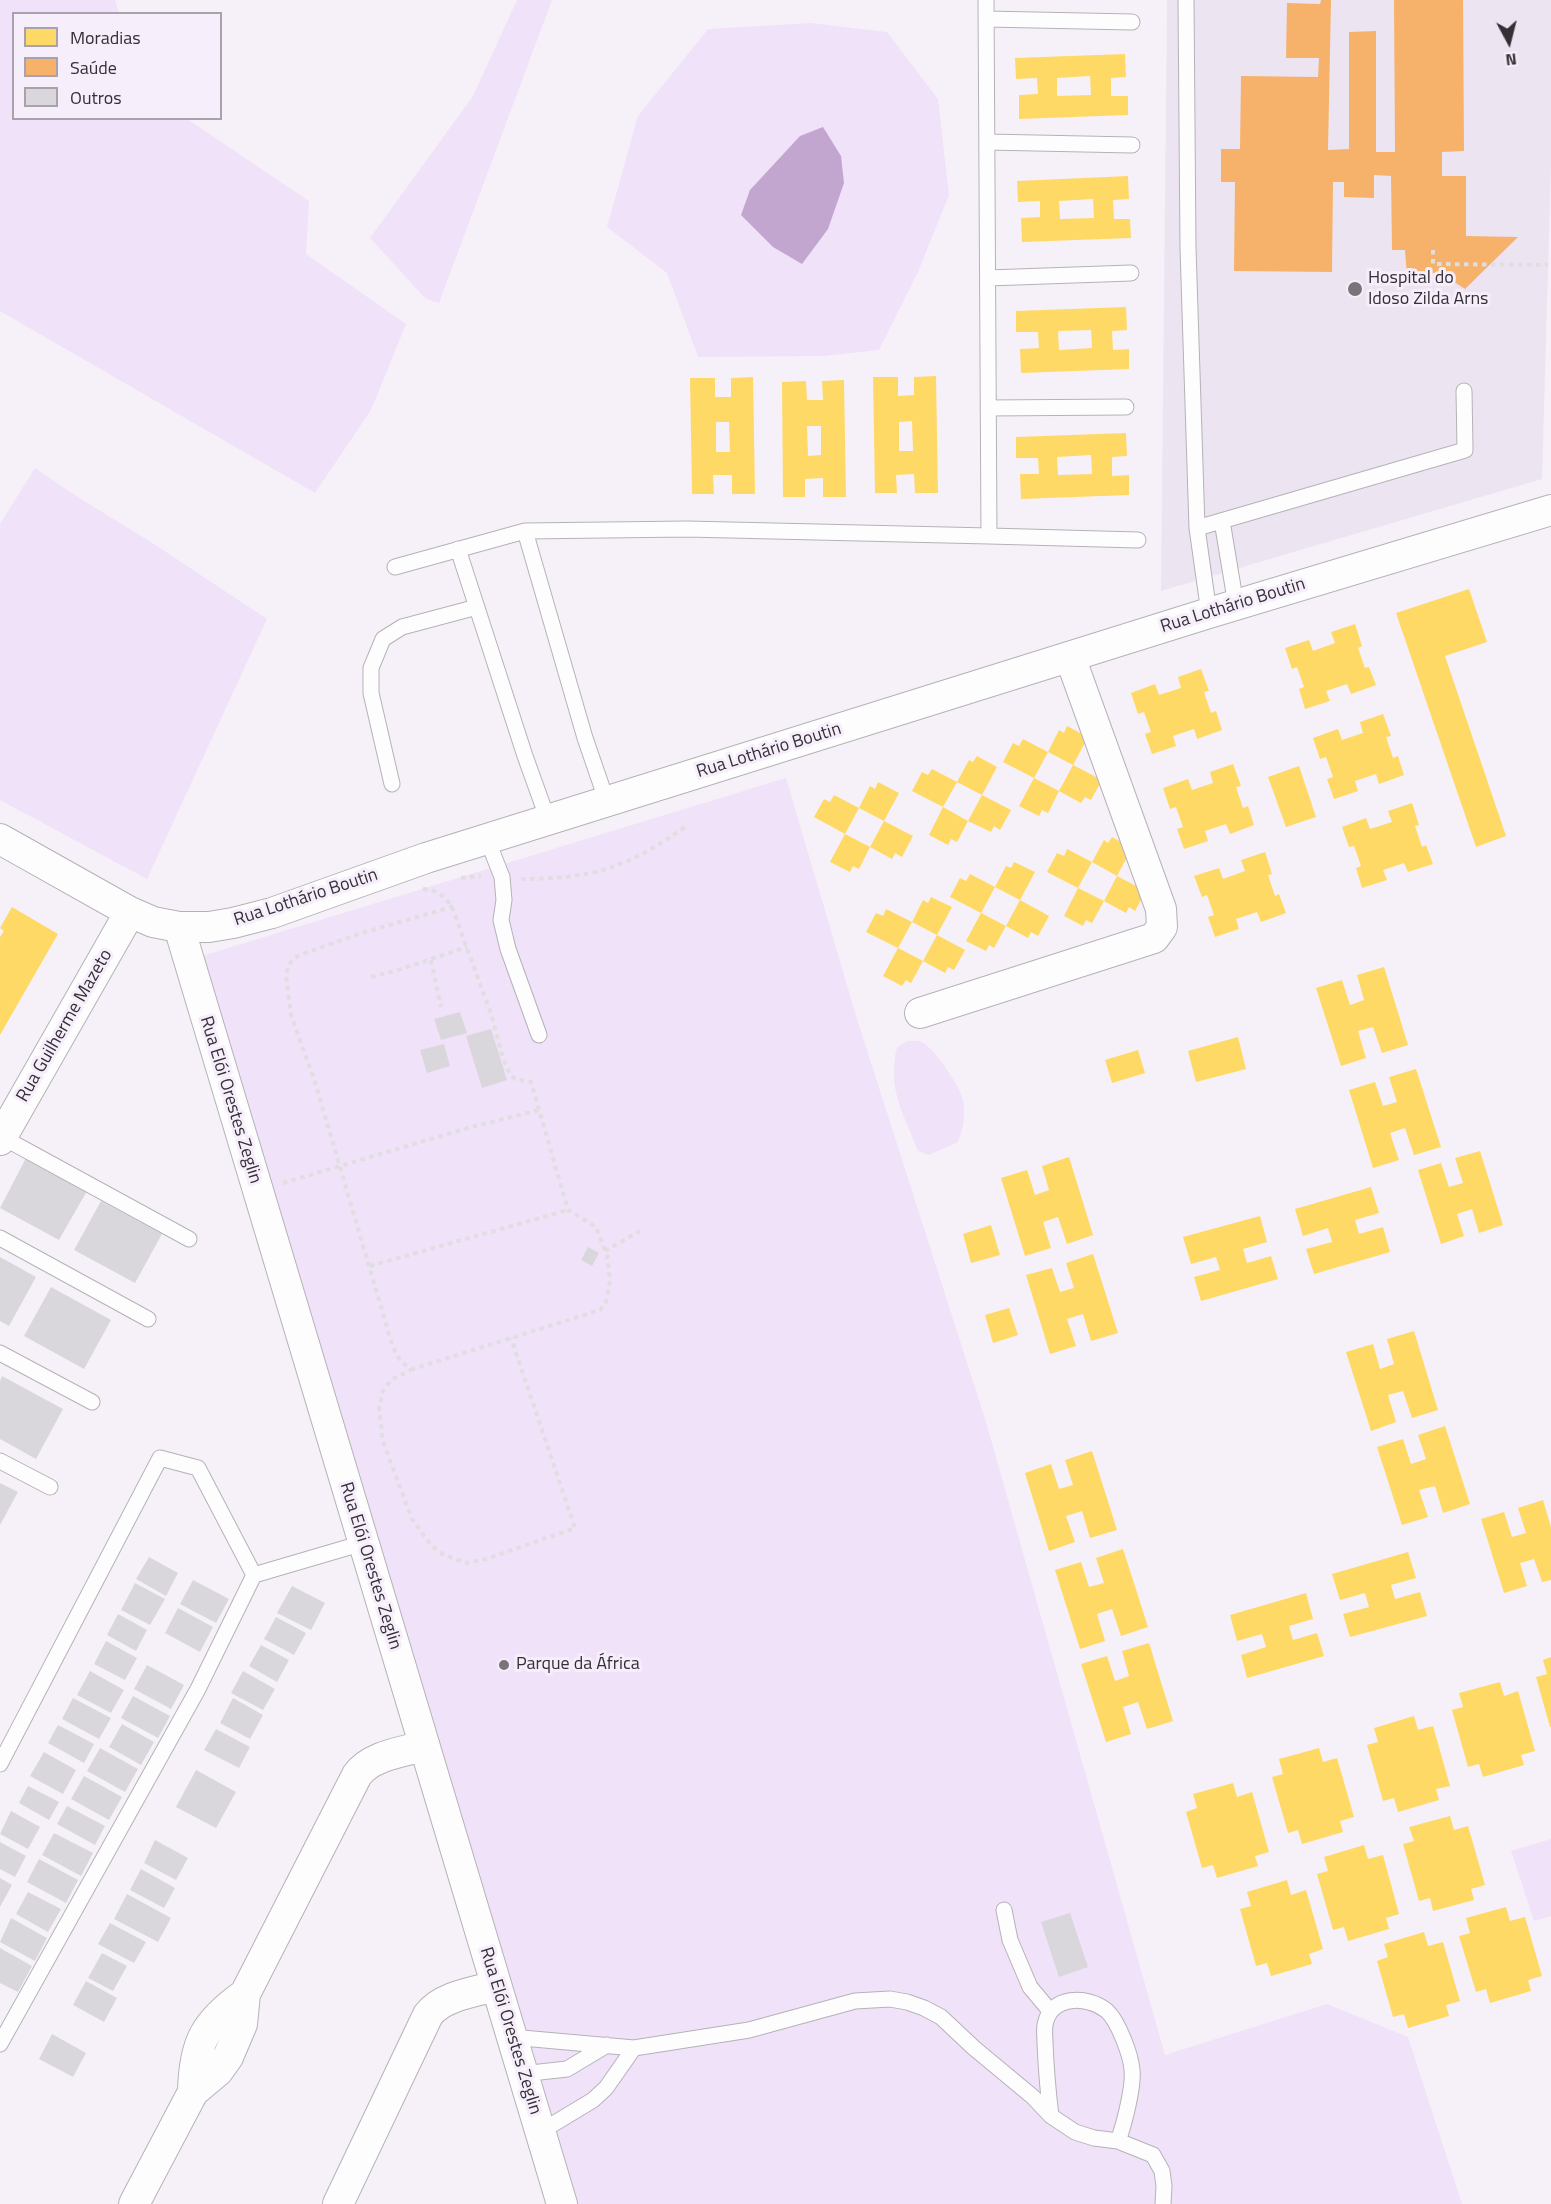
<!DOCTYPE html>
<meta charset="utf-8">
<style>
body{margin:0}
#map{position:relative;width:1551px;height:2204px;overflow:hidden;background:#f6f1f8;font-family:"Titillium Web",sans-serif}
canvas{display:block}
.legend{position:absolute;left:12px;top:12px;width:210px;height:108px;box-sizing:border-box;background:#f7eefb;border:2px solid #a9a2ac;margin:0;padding:8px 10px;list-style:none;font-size:18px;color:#343035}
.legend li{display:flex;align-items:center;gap:12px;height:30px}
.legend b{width:30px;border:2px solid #a9a2ac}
.north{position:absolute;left:1479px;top:12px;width:60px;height:60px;-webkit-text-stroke:4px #f7eefb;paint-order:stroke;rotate:173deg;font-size:16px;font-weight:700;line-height:24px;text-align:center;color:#343035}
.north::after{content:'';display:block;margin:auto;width:21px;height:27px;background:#343035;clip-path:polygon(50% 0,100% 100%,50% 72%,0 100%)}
</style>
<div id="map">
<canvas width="1551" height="2204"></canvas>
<ul class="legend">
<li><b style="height:16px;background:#ffd966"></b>Moradias</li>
<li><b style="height:16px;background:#f6b26b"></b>Saúde</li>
<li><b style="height:16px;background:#dad7dc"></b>Outros</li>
</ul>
<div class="north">N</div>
</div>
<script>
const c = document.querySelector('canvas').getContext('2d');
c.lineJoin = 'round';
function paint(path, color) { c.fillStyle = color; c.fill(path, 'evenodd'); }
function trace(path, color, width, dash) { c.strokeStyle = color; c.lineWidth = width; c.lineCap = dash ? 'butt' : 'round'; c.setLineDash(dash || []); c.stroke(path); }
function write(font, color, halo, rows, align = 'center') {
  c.font = font + ' "Titillium Web",sans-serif'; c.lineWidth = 6; c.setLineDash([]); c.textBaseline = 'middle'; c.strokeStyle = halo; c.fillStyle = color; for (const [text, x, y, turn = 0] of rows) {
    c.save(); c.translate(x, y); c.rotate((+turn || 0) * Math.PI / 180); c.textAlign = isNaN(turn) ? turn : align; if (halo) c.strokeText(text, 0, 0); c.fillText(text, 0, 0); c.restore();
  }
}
const built = new Path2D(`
 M1167,0h384v165l-9,314 -381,112z`);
const green = new Path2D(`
 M0,0h115l4,13 -105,1v104l173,1 122,82 -3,53 100,70 -35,86 -56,83 -315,-182z
 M517,0h35l-113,303 -13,-4 -56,-61 103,-142z
 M810,23l77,9 51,67 11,96 -31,77 -39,78 -55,6 -126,1 -31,-84 -60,-46 31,-111 70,-87z
 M35,468l38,26 81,50 113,75 -120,260 -147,-79v-276z
 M786,778l71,241 129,403 179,633 162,-51 81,33 54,167h-884l-376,-1248z
 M908,1041c4,0 10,-1 14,1 14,8 37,43 41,58 3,14 0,29 -5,42l-29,13 -11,-4c-15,-39 -31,-61 -21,-104z
 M1551,1839v77l-17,5 -23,-70z`);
const water = new Path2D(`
 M823,127l18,29 3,27 -16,46 -26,35 -29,-17 -32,-32 9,-25 50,-54z`);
const homes = new Path2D(`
 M1125,54l1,23 -15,1v18h17v19l-109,4v-24l19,-1 -1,-16 -21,1 -1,-21zM1090,76l1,19 -34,1v-18z
 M1128,176l1,23 -16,1 1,19h16l1,19 -109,4 -1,-24 19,-1v-16l-22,1 -1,-21zM1093,199l1,19 -34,1 -1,-18z
 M1126,307l1,23 -15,1 1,19 16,-1v20l-108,4 -1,-24 19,-1 -1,-16h-22v-21zM1091,330l1,18 -33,2 -1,-19z
 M936,376l2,117h-23l-1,-19 -18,1 1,18h-22l-2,-116h25v19l16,-1v-18zM912,421l1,30h-14v-29z
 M753,377l2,117h-23v-19h-19l1,19h-22l-2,-116h25v19h16v-19zM716,422h13l1,30h-14z
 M844,380l2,117h-23v-19l-18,1v18h-22l-1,-115 24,-1 1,19h16l-1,-19zM807,426h14v29l-13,1z
 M1126,433l1,23 -15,1v19l17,-1v20l-108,4 -1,-25h19l-1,-16h-22v-21zM1091,455l1,19 -34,1 -1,-18z
 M1469,589l18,53 -42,14 61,180 -30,11 -80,-234z
 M1355,624l7,22 -4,2 7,20 4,-1 7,18 -25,9 -4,-10 -21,7 4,10 -25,8 -6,-20 5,-2 -7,-20 -5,2 -7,-21 24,-8 4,11 22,-8 -4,-11z
 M1201,669l8,22 -5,1 7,21 5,-2 6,19 -25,9 -3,-10 -21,7 3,10 -24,8 -7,-20 6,-2 -7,-20 -6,2 -7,-21 24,-9 4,11 22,-7 -3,-11z
 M1383,714l8,22 -5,1 7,21 5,-2 6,19 -25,9 -3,-10 -21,7 3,10 -24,8 -7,-20 6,-2 -7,-20 -6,2 -7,-21 25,-9 4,11 21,-7 -3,-11z
 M1067,726l21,11 -15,28 29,15 -11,20 -6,-3 -4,6 -22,-12 14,-26 -25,-13 -14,26 -31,-16 10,-19 6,3 4,-7 25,13 11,-22 5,3z
 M977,756l20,11 -15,28 -25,-13 12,-22 4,2z
 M1233,764l8,22 -5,1 7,21 5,-2 6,19 -24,9 -4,-10 -21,7 3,10 -24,8 -7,-20 6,-2 -7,-20 -6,2 -7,-21 25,-9 4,11 21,-7 -3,-11z
 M1299,766l17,51 -30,10 -18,-50z
 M932,769l25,13 -14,25 -31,-16 10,-19 6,3z
 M1034,778l25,13 -11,22 -6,-3 -3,6 -20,-10z
 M878,782l21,11 -15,28 -25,-13 11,-22 5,3z
 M834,795l25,13 -14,26 -31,-17 10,-18 6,3z
 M982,795l29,15 -11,20 -6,-4 -3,6 -23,-11z
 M1412,803l7,22 -4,1 7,21 4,-2 7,19 -25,8 -4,-9 -21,7 4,10 -25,8 -6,-20 5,-2 -7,-20 -5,1 -7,-20 24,-9 4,11 22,-7 -4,-11z
 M943,807l25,14 -11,21 -6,-3 -3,6 -19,-10z
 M884,821l29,15 -11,21 -7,-4 -3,6 -22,-12 -11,22 -6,-3 -3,6 -20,-10 15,-28 25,13z
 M1112,837l20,11 -15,28 29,15 -11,20 -6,-4 -3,6 -22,-12 -12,22 -6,-3 -3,6 -19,-10 14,-28 -31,-16 10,-19 7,3 3,-7 25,13 12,-22 4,3zM1092,862l25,14 -13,25 -26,-13z
 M1265,852l7,22 -4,1 7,21 4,-2 7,19 -25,9 -4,-10 -21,7 3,10 -24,8 -7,-20 6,-2 -7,-20 -5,2 -8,-21 25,-8 4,11 22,-8 -4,-11z
 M1014,862l21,10 -15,28 -25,-13 -14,26 -31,-16 10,-19 6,3 4,-7 25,13 11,-21 5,2z
 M931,897l21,10 -15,28 -25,-13 -14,26 25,13 14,-26 28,15 -11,20 -6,-3 -3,6 -22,-12 -12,22 -5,-3 -4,6 -19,-10 15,-28 -32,-16 10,-19 7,3 3,-7 26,13 11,-22 5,3z
 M1020,900l29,16 -11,20 -7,-4 -3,6 -22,-12z
 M12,907l46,27 -58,101v-98l4,-6 -4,-3z
 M981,913l25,13 -12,22 -5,-3 -3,6 -20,-10z
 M1384,967l24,78 -26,8 -9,-26 -15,4 8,27 -25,8 -25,-78 26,-8 8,25 14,-5 -7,-25z
 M1238,1037l8,32 -50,13 -8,-31z
 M1138,1050l7,23 -33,10 -7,-23z
 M1416,1069l25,78 -27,8 -9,-27 -15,5 9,27 -26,8 -24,-78 26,-8 8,24 14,-4 -8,-25z
 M1480,1151l23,74 -24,8 -7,-24 -15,5 7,22 -23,8 -23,-74 23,-7 8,24 14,-4 -8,-25z
 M1069,1157l24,78 -26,9 -9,-27 -15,5 8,26 -26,8 -24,-78 26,-8 8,25 14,-5 -7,-24z
 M1371,1187l8,26 -24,7 4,14 24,-7 7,25 -76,22 -8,-25 26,-7 -4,-14 -25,8 -8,-27z
 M1260,1216l7,26 -24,7 4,14 24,-7 7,23 -77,22 -7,-24 26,-7 -4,-13 -25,7 -8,-27z
 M991,1225l9,30 -29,8 -8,-29z
 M1093,1254l25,79 -27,8 -8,-27 -16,5 9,27 -26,8 -24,-79 26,-7 8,24 14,-4 -8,-25z
 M1009,1308l9,27 -25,8 -8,-28z
 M1414,1331l24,79 -26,8 -9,-27 -15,4 8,27 -25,9 -25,-79 27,-8 7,25 14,-5 -7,-25z
 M1445,1426l25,78 -27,9 -8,-27 -16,4 9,27 -26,8 -25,-78 26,-8 8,25 15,-5 -8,-24z
 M1092,1451l25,79 -27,8 -8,-27 -16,5 9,26 -26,9 -24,-78 26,-9 8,25 14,-4 -8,-25z
 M1543,1500l8,27v53l-9,2 -8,-23 -14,4 7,23 -23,7 -23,-74 23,-7 8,25 14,-4 -8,-25z
 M1123,1549l25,78 -27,9 -9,-27 -15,5 8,27 -25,8 -25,-79 26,-8 8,25 15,-4 -8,-25z
 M1408,1552l8,26 -25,7 4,14 25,-7 7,24 -77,21 -7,-23 26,-7 -4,-14 -25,7 -8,-26z
 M1306,1593l7,26 -24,7 4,14 24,-7 7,23 -77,22 -6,-23 25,-8 -4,-13 -25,7 -7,-26z
 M1149,1643l24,78 -26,8 -9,-27 -15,5 8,27 -25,8 -25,-78 26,-8 8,25 14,-5 -7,-25z
 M1551,1657v70h-1l-14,-50 11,-3 -4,-14z
 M1500,1682l4,14 14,-5 17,60 -14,4 3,10 -41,12 -4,-13 -11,3 -16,-57 11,-3 -4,-14z
 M1414,1716l4,14 15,-4 17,60 -14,3 3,11 -41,12 -4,-14 -11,3 -16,-56 11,-3 -4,-14z
 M1319,1748l4,14 14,-4 17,59 -14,4 3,11 -41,12 -4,-14 -10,3 -16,-56 11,-3 -4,-15z
 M1233,1783l4,14 15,-5 17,60 -14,4 3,10 -41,12 -4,-13 -11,3 -16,-56 11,-4 -4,-14z
 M1450,1816l4,14 14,-4 17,59 -14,4 3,11 -41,11 -3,-13 -11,3 -16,-57 11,-3 -5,-14z
 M1364,1845l4,14 15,-4 16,59 -13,4 3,11 -41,12 -4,-14 -11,3 -16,-56 11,-3 -4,-14z
 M1287,1880l4,15 15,-5 17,59 -14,5 3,10 -41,12 -4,-13 -11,3 -16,-57 11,-3 -4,-14z
 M1506,1907l4,14 15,-4 17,59 -14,4 3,11 -41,12 -4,-14 -10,3 -17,-56 11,-3 -4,-15z
 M1424,1932l4,14 15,-4 17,59 -14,4 3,11 -41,12 -4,-14 -11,3 -16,-56 11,-4 -4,-13z`);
const health = new Path2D(`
 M1321,0h10l-3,150 21,-1v-117l27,-1v121h19l-1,-152h69l1,151 -22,1v24h24v60l52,1 -53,52 -20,-13 -16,-4 -22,4 -2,-26h-13l-1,-74 -17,-1v23l-30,-1v-15h-11l-1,90 -98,-1 1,-89h-14v-33h19l1,-73 77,1 1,-19h-33l1,-55 33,1z`);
const building = new Path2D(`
 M460,1012l7,21 -26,7 -7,-21z
 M491,1029l16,51 -25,8 -16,-52z
 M444,1044l6,22 -23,7 -7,-23z
 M26,1158l61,33 -28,49 -59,-32z
 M101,1201l61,33 -27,49 -61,-33z
 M588,1247l11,6 -7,13 -11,-6z
 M0,1257l36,20 -27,49 -9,-5z
 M51,1287l60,33 -27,49 -60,-33z
 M2,1376l61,33 -27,50 -36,-20v-58z
 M0,1483l18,9 -18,33z
 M149,1557l29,16 -12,23 -30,-17z
 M193,1580l36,19 -13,24 -36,-19z
 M135,1583l30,16 -15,26 -29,-15z
 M292,1586l33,17 -14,27 -34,-17z
 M178,1608l35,19 -13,25 -35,-19z
 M118,1614l29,16 -11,21 -29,-16z
 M276,1617l30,16 -12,22 -30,-16z
 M106,1641l31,17 -12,22 -31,-16z
 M261,1645l28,15 -12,22 -28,-16z
 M147,1665l37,20 -13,24 -37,-20z
 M90,1671l34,19 -13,23 -34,-18z
 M243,1671l32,18 -12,21 -32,-17z
 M133,1696l37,20 -12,22 -37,-20z
 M73,1698l38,20 -12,21 -37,-20z
 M233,1698l30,17 -13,24 -30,-16z
 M122,1724l32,18 -13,23 -32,-18z
 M58,1725l36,19 -10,19 -36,-20z
 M216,1729l34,18 -11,21 -35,-18z
 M100,1748l38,21 -13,23 -38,-21z
 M44,1752l32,18 -13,24 -33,-18z
 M196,1770l40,22 -20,36 -40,-21z
 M84,1776l38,21 -13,23 -38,-21z
 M28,1786l31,16 -10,18 -30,-17z
 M67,1806l38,20 -10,19 -38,-21z
 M11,1811l29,16 -12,22 -28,-15z
 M54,1833l39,20 -12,23 -39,-21z
 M155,1840l33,18 -12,22 -32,-17z
 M0,1842l26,14 -11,21 -15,-8z
 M39,1859l39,21 -12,23 -39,-21z
 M141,1869l34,19 -11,20 -34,-18z
 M0,1878l12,7 -12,22z
 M28,1892l33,17 -13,23 -32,-18z
 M127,1894l44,24 -13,24 -44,-23z
 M1070,1913l18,54 -29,10 -18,-55z
 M11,1918l36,20 -12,23 -35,-19z
 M110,1923l36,19 -12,21 -36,-19z
 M0,1948l32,18 -14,26 -18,-9z
 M102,1953l25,13 -14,25 -25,-13z
 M86,1981l31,17 -13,24 -31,-17z
 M52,2034l34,19 -13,24 -34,-18z`);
const path = new Path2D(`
 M1433,250v14l115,1
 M461,878l20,-2
 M521,879c72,0 105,-11 164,-52
 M423,889c15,1 21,7 29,18
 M452,907l39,107 11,41 8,20 5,4 16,3 37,128 28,17 11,29 3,25 -4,21 -6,8 -187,59c-18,-6 -22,-28 -27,-45l-71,-242 -24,-67 -5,-40 3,-10 5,-7 11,-5 57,-20z
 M431,960l10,47
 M371,977l24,-6 72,-24
 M283,1183l188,-56 68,-17
 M605,1251l35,-20
 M370,1266l198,-56
 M413,1369l-22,11 -8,11 -4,16 4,35 29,77 19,26 13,10 23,8 19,-4 89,-31 -64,-190`);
const lane = new Path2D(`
 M1186,0l2,248 9,280 268,-78 -1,-59
 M986,19l146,3
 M987,142l145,3
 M988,278l143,-5
 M988,408l138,-1
 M1222,521l14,84
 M1197,528l12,85
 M525,531l60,207 22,64
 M989,536l149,4
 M458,549l67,207 23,64
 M395,567l130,-36 162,-2 302,7 -3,-536
 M392,784l-21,-91v-25l12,-29 19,-12 75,-20
 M487,839l15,38 2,23 -3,20 7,29 31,86
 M2,1137l187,102
 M0,1238l148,81
 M0,1353l92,49
 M0,1461l50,26
 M0,1764l160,-306 38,10 56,107
 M1004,1910l6,30 20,47 20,24
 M511,2037l123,11 115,-18 106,-29 35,-2 17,3 17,6 17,9 33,31 59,49 18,19 24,16 19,6 24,3 35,14 9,16 2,15 -1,18
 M0,2044l198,-355 56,-114 109,-32
 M522,2074l45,-5 40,-24
 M1051,2116c-3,-24 -5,-49 -6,-73 0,-6 -1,-13 0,-18 5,-30 43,-30 62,-14 11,10 24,44 25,59 2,16 -8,55 -14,71
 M540,2132l53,-32 13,-12 28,-40`);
const street = new Path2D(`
 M0,839l130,73 23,10 26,5h30l24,-4 39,-10 154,-55 783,-245 342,-103
 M179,927l383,1277
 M920,1013l234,-75 8,-11 -1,-18 -91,-252
 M0,1140l130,-228
 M193,2092c1,-49 12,-70 52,-98
 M134,2204l59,-112 25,-21 10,-14 14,-33 3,-30 112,-219c13,-19 45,-23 67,-29
 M338,2204l90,-189c14,-19 46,-23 68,-29`);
const markers = [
 [1355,289,8,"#787479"],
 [504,1665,6,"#787479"]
];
const poiNames = [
 ["Hospital do",1368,279],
 ["Idoso Zilda Arns",1368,300],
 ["Parque da África",516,1665]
];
const streetNames = [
 ["Rua Lothário Boutin",1233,606,-17],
 ["Rua Lothário Boutin",769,751,-17],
 ["Rua Lothário Boutin",306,898,-18],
 ["Rua Guilherme Mazeto",65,1026,-60],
 ["Rua Elói Orestes Zeglin",230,1100,73],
 ["Rua Elói Orestes Zeglin",370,1566,73],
 ["Rua Elói Orestes Zeglin",510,2031,73]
];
paint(built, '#ede4f2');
paint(green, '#f0e2f8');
paint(water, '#c2a6cf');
paint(homes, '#ffd966');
paint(health, '#f6b26b');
paint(building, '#dad7dc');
trace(lane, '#b5b2b7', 17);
trace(street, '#b5b2b7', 32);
trace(path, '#e0dee0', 4, [4.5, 4.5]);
trace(lane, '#fefdfe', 15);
trace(street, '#fefdfe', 30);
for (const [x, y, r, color] of markers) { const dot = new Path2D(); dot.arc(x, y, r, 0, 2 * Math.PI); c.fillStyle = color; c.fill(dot); trace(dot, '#f7eefb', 2); }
write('18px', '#343035', '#f7eefb', poiNames, 'left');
write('18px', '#343035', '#f7eefb', streetNames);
</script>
